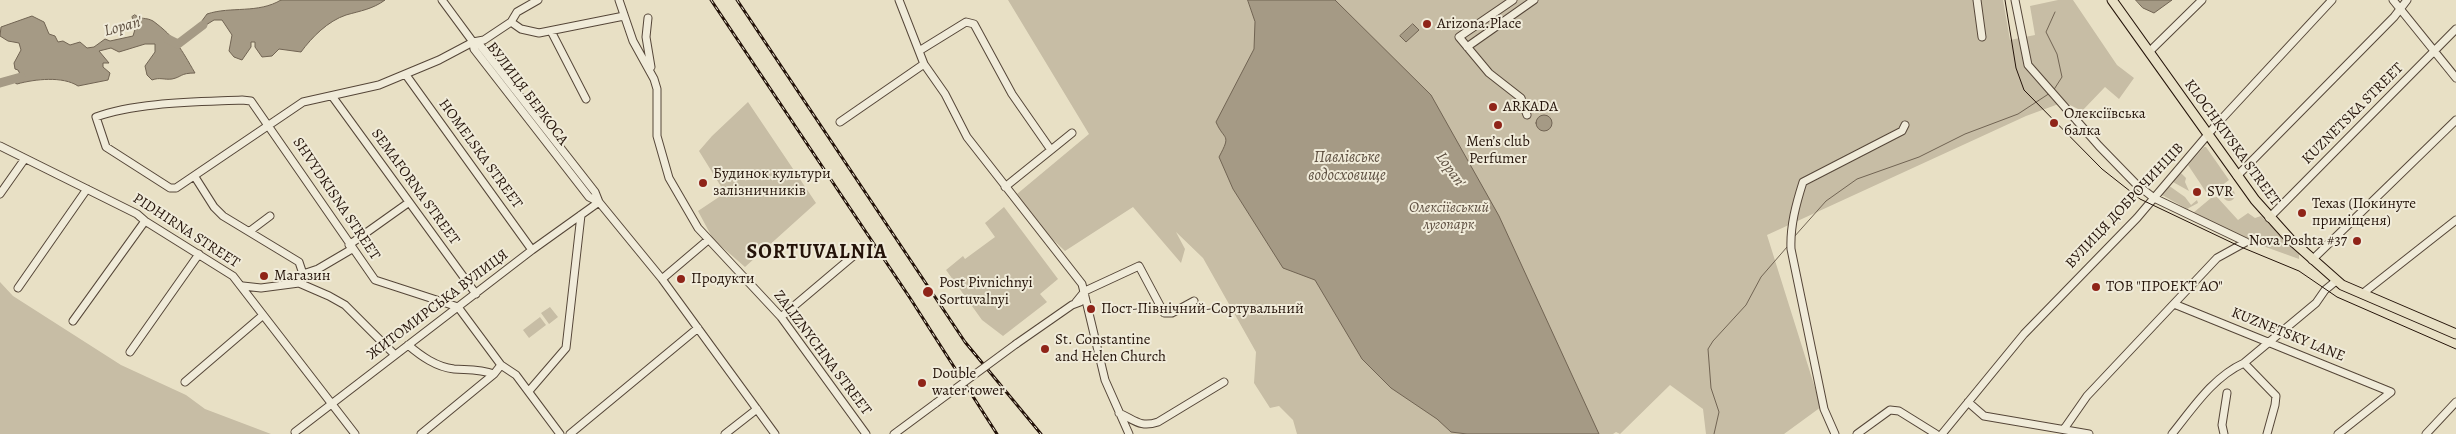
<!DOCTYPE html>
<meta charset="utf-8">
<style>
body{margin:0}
canvas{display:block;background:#e8e0c5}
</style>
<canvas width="2456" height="434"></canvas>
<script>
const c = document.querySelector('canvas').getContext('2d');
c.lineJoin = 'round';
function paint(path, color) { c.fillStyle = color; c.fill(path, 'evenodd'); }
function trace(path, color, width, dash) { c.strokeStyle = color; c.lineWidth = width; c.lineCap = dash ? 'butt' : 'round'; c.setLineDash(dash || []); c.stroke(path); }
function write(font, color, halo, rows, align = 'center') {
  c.font = font + ' Alegreya,serif'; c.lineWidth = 4; c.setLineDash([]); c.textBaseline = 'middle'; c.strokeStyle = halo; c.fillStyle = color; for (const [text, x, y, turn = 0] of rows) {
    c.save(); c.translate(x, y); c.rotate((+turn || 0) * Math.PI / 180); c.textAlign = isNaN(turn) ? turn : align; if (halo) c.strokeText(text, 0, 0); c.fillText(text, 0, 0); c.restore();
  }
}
const green = new Path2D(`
 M1008,0h995l7,40 25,-5 -5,-29 28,-6h15l44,65 17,13 -15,21 -14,-12 -23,24 -18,-9 -38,14 -259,119 54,172 -37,27h-78l-3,-25 -33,-24 -50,49 -4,-2 -3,2h-316l-4,-14 -14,-14 -9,2 -16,-25 2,-31 -53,-94 -27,-26 9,17 -4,14 -48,-56 -68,44 -22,-21 -26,-36 72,-60z
 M748,102l68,101 -71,64 -32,-28 -15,-28 27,-18 -26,-42 13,-15z
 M2204,147h2l23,33 -17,13 -6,-1 -18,-27z
 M2181,173l5,5 -1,4 4,9 -16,-9 4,-7z
 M2168,185l17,12 6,8 6,-5 1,3 -11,6 -25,-14z
 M2223 195a6 6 0 1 1 12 0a6 6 0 1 1-12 0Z
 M2217,197l21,23 10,-7 7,5 6,-2 38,38v5l-50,-18 -56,-28 18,-15z
 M1004,207l54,72 -18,15 7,8 -44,34 -21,-16 -36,-50 17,-14 2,3 30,-22 -10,-14z
 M0,282l13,14 108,69 65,30 19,14 66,25h-271z
 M550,307l8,10 -9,7 -8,-11z
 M540,317l6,8 -17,13 -6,-8z`);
const water = new Path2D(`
 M281,0h104c-12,9 -25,11 -39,15 -18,6 -34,22 -45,37l-22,-3 -7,7 -10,1 -7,-10v-5h-4v5l-9,13 -8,-3 -5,-6 3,-16 -10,-15h-8l-21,13 14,-19c24,-8 51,0 74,-14z
 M1248,0h87l96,95 68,121 100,218h-132l-16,-2 -14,-13 -46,-31 -29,-29 -47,-79 -32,-12 -50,-79 -14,-32c13,-24 5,-16 -3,-35l38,-73 1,-27z
 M2136,0h36l-18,13 -11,-5z
 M135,15c6,5 11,2 18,6 23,17 28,28 42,52 -15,0 -13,4 -23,6 -8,1 -12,-2 -20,1l-5,-5 -2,-9 10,-14v-8h-10l-26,8 -8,-4 -12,3 10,12h-6v4l7,6 -2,7 -30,6c-15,-10 -43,-7 -61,-2l-5,-3 8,-7 -2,-4 -3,-1 -1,-6 7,-13 -2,-7 -11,-2 -8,-5 1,-9 31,-11 12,6 5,12 6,2 3,6 5,-1 7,4 10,-3 7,6 7,-1 11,-8 5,2 23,-5 3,-10 -4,-9z
 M1413,24l6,6 -13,12 -6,-6z
 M1536 123a8 8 0 1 1 16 0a8 8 0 1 1-16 0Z`);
const stream = new Path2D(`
 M2053,91l9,-14 -5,-23 -11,-22 9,-20
 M1794,237l32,-36 31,-22 62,-22 46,-23 53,-20 32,-21
 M1714,434l5,-22 -8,-24 -3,-39 5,-8 33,-36 15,-28 26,-30`);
const river = new Path2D(`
 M168,39l10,5 25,-19
 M0,83l21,-6`);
const minor = new Path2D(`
 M442,0l31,42 7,3 115,147 4,10 63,77 113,155
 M619,0l14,41 21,38 3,10v47l12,42 29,50 83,89 85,117
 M899,0l25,64 21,30 22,43 115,147 23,96 24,54
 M1513,0l-54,37 30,36 32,25 6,17
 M1977,0l5,37
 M2015,0l13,65 71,81 37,38 18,14 92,44 -29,16 -130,138 -23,33
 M2393,0l63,78
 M648,18l-2,19 5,30
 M511,22l10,7 18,4 85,-17
 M551,31l35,68
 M473,42l1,7 115,148 10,5
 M1467,47l67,-47
 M919,51l47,-29 8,2 38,70 39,56 -46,37
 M2149,52l53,-52
 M406,75l126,175
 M332,96l144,198
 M840,122l84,-58
 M0,146l137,68 8,7 88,55 122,158
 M1051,150l21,-17
 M2237,176l157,-159 13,-17
 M195,177l19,30 9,9 76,46 4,12
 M0,194l24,-34
 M2269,218l187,-189
 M250,231l20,-15
 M349,245l59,-42
 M2312,260l144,-140
 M662,279l46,-39
 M299,283l4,-9 15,-5 34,-20
 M243,286l18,2 38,-5 30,13 16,9 50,50
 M18,288l69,-99
 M2362,294l94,-74
 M1076,302l9,-11 54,-25 25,47h8l22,-12
 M2174,304l217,88 -53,42
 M781,317l77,-65
 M73,321l72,-100
 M1016,344l56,-39 8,-3
 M408,345c13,11 28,22 46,24 14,1 26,0 40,5l7,-9 15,10 44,59
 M130,352l69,-98
 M2244,363l32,33 -1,9 -8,29
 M501,365l-43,-58 -83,-27 -124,-179 -9,-1c-43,2 -106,2 -146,17l10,30 64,41h6l127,-86 76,-17 60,-25 34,-18 11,-2 27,-18 6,-10 21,-12
 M185,382l77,-66
 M529,391l37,-43 15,-133
 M1968,402l16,14 105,18
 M1119,413c16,7 21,15 39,9l66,-40
 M295,432l237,-182 67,-48
 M421,434l73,-60
 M570,434l128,-106
 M725,434l32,-25
 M894,434l42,-31
 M1835,434l-11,-25 -33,-160c-1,-23 5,-45 12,-67l99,-51 3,-6
 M1857,434l33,-24 9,1 37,23
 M1942,434l82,-100 113,-116 79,-93 116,-125
 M2172,434c21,-26 41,-57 72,-71l72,-60 9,-13 11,-9
 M2224,434l-2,-9 5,-32
 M2426,434l30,-32`);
const major = new Path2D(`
 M2112,0l143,200 35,39 52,46 114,49`);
const tram = new Path2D(`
 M2005,0l11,68 8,22 78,79 38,30 101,48 58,24 38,26 119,52`);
const rail = new Path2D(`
 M711,0l199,298 87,136
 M737,0l228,342 76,92`);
const minorBridge = new Path2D(`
 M936,403l80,-59`);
const markers = [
 [1427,24,5,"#8f2418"],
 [1493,107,5,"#8f2418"],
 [2054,123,5,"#8f2418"],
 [1498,125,5,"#8f2418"],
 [703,183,5,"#8f2418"],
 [2197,192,5,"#8f2418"],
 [2302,213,5,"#8f2418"],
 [2357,241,5,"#8f2418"],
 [264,276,5,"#8f2418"],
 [681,279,5,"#8f2418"],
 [2096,287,5,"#8f2418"],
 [928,292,6,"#8f2418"],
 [1091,309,5,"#8f2418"],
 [1045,349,5,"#8f2418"],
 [922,383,5,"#8f2418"]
];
const poiNames = [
 ["Arizona.Place",1437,24],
 ["ARKADA",1503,107],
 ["Олексіївська",2064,114],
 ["балка",2064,131],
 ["Men’s club",1498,142,"center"],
 ["Perfumer",1498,159,"center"],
 ["Будинок культури",713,174],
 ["залізничників",713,191],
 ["SVR",2207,192],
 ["Texas (Покинуте",2312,204],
 ["приміщеня)",2312,221],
 ["Nova Poshta #37",2347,241,"right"],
 ["Магазин",274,276],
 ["Продукти",691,279],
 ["Post Pivnichnyi",939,283],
 ["Sortuvalnyi",939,300],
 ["ТОВ \"ПРОЕКТ АО\"",2106,287],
 ["Пост-Північний-Сортувальний",1101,309],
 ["St. Constantine",1055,340],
 ["and Helen Church",1055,357],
 ["Double",932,374],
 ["water tower",932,391]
];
const streetNames = [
 ["ВУЛИЦЯ БЕРКОСА",527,94,53],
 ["KUZNETSKA STREET",2353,114,-45],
 ["KLOCHKIVSKA STREET",2232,143,54],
 ["HOMELSKA STREET",480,154,54],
 ["SEMAFORNA STREET",415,187,54],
 ["SHVYDKISNA STREET",336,199,56],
 ["ВУЛИЦЯ ДОБРОЧИНЦІВ",2125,206,-47],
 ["PIDHIRNA STREET",186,231,33],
 ["ЖИТОМИРСЬКА ВУЛИЦЯ",438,305,-37],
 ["KUZNETSKY LANE",2288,335,22],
 ["ZALIZNYCHNA STREET",822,353,53]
];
const parkNames = [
 ["Олексіївський",1449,208],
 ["лугопарк",1449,225]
];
const waterNames = [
 ["Lopan'",123,27,-15],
 ["Павлівське",1347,158],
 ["водосховище",1347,176],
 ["Lopan'",1450,170,55]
];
const districtNames = [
 ["SORTUVALNIA",817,253]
];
paint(green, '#c7bda5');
paint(water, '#a59a85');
trace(water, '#716453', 1);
trace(stream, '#716453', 1);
trace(river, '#a59a85', 9);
trace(minor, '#554638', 9);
trace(major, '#241309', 11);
trace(minor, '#f0ebd9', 7);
trace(major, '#e8e0c5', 9);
trace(tram, '#241309', 1);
trace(rail, '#241309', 3);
trace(rail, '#f0ebd9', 1, [4]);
trace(minorBridge, '#554638', 9, []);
trace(minorBridge, '#f0ebd9', 7);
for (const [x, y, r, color] of markers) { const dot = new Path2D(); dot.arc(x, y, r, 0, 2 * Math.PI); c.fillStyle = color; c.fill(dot); trace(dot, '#f0ebd9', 2); }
write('15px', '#241309', '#f0ebd9', poiNames, 'left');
write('15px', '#241309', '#f0ebd9', streetNames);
write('italic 15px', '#5d4e40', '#f0ebd9', parkNames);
write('italic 16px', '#5e5041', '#f0ebd9', waterNames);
c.letterSpacing = '1px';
write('bold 20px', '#241309', '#f0ebd9', districtNames);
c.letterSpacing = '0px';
</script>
